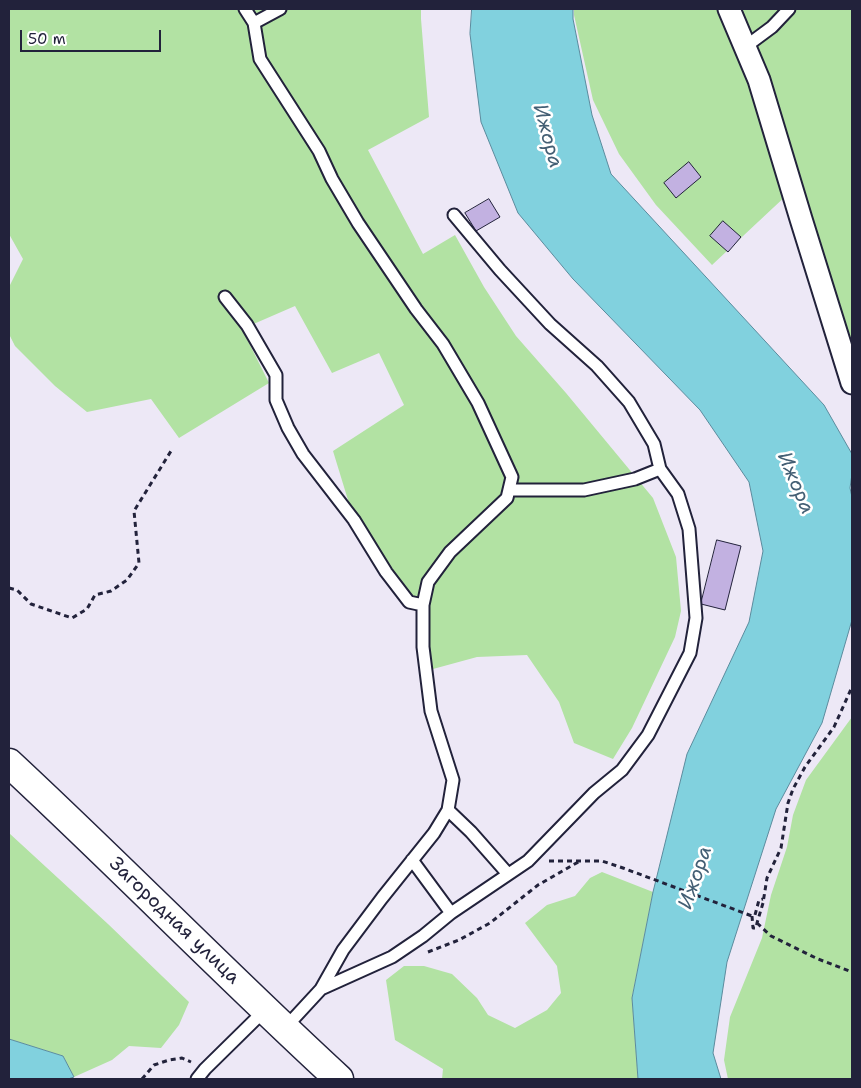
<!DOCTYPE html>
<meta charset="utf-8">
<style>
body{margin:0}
#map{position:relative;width:861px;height:1088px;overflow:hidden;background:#ede8f6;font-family:"Shantell Sans",sans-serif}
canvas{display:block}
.frame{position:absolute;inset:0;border:10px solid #22223b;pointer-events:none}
.scale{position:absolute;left:20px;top:30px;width:141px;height:22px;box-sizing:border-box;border:2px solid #22223b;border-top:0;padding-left:6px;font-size:15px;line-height:18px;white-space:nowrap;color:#22223b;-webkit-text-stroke:4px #fff;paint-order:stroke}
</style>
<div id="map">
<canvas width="861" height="1088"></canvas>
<div class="frame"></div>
<div class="scale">50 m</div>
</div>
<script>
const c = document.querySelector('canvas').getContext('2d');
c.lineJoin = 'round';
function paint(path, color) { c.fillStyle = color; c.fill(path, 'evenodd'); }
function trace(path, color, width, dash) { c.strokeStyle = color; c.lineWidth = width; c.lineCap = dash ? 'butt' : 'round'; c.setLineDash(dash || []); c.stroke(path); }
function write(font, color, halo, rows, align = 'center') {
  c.font = font + ' "Shantell Sans",sans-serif'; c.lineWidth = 5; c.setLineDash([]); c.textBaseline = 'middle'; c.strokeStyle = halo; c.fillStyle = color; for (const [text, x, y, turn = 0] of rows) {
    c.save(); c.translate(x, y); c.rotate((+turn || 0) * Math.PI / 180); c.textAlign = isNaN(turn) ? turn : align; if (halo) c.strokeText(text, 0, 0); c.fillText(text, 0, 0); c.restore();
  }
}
const green = new Path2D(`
 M9,9h412v10l8,98 -61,33 55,104 32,-19 29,52 32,49 50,57 87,105 23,59 5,54 -6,26 -43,91 -19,31 -39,-16 -15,-41 -32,-47 -50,2 -44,12 -10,-52 -64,-81 -26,-85 71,-46 -25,-52 -47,20 -37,-67 -53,23 27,54 -90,55 -28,-39 -64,13 -32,-26 -40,-40 -6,-12v-47l14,-28 -14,-25z
 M574,9h278v334l-63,-150 -77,72 -56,-60 -37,-51 -26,-54 -19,-85z
 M852,717v362h-124l-4,-19 6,-43 32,-79 9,-43 16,-48 6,-32 13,-35z
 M9,833l99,91 81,78 -10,23 -18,23 -32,-2 -17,14 -38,17 -11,-21 -54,-17z
 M602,872l51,20 -21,105 6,82h-196l1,-10 -48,-29 -9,-60 18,-14h20l28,8 25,24 11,17 27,13 32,-18 14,-17 -4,-27 -32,-43 22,-18 28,-9 15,-18z`);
const water = new Path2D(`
 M472,9h101v10l19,96 19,59 213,231 28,49v20l-2,14 2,9v123l-30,103 -46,86 -49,153 -14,91 8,26h-83l-6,-81 21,-106 34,-138 62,-132 14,-71 -14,-69 -49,-72 -127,-131 -55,-66 -37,-91 -11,-88z
 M9,1039l54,17 11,21 -6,2h-59z`);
const building = new Path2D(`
 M689,162l12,15 -25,21 -12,-15z
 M489,199l11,18 -24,14 -11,-18z
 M723,221l18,16 -13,15 -18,-16z
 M717,540l24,6 -16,64 -24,-6z`);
const path = new Path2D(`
 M9,588l8,2 14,14 41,14 15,-9 8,-14 16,-4 16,-11 12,-17 -5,-52 37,-60
 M549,861h53l21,7 129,48 3,-1 4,-15 4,-1
 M752,916l1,12h3l1,-5 6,-20 4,-25 14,-30 7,-45 5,-14 12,-22 29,-40 18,-40
 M757,923l14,13 47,23 34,13
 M428,952l31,-12 31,-17 48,-38 42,-24
 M142,1079l12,-14 15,-5 13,-2 9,4`);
const service = new Path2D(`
 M245,9l9,14 6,36 59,92 13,28 26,44 58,86 27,35 35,59 34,74 -5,21 -57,54 -22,30 -5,23v42l8,64 22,69 -5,30 -14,23 -52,65 -39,52 -22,39 -36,39
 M254,23l26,-14
 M745,47l27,-20 17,-18
 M225,297l22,28 29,50v25l12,28 15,26 51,66 32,52 23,30 14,3
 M509,490h75l51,-11 25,-10
 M448,810l23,22 37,42
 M412,860l39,53
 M321,989l71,-32 31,-21 28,-23 77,-52 66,-68 28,-23 26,-35 42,-82 6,-35 -7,-89 -11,-35 -18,-25 -6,-25 -25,-42 -32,-36 -47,-42 -50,-54 -46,-55
 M197,1079l8,-10 60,-59`);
const minor = new Path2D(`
 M729,9l30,71 42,139 51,164`);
const secondary = new Path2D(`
 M9,763c112,104 218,213 330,316`);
const streetNames = [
 ["Загородная улица",174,921,44]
];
const waterNames = [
 ["Ижора",547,136,75],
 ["Ижора",795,483,67],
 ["Ижора",696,878,-71]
];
paint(green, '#b2e2a3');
paint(water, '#81d1de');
trace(water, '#5b8b9d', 1);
paint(building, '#c2b1e1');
trace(building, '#22223b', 1);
trace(service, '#22223b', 15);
trace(minor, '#22223b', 25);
trace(secondary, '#22223b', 31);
trace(path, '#22223b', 3, [5, 4]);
trace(service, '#fff', 11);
trace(minor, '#fff', 21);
trace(secondary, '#fff', 28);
write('19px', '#22223b', '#fff', streetNames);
write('italic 20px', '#435f74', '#fff', waterNames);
</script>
